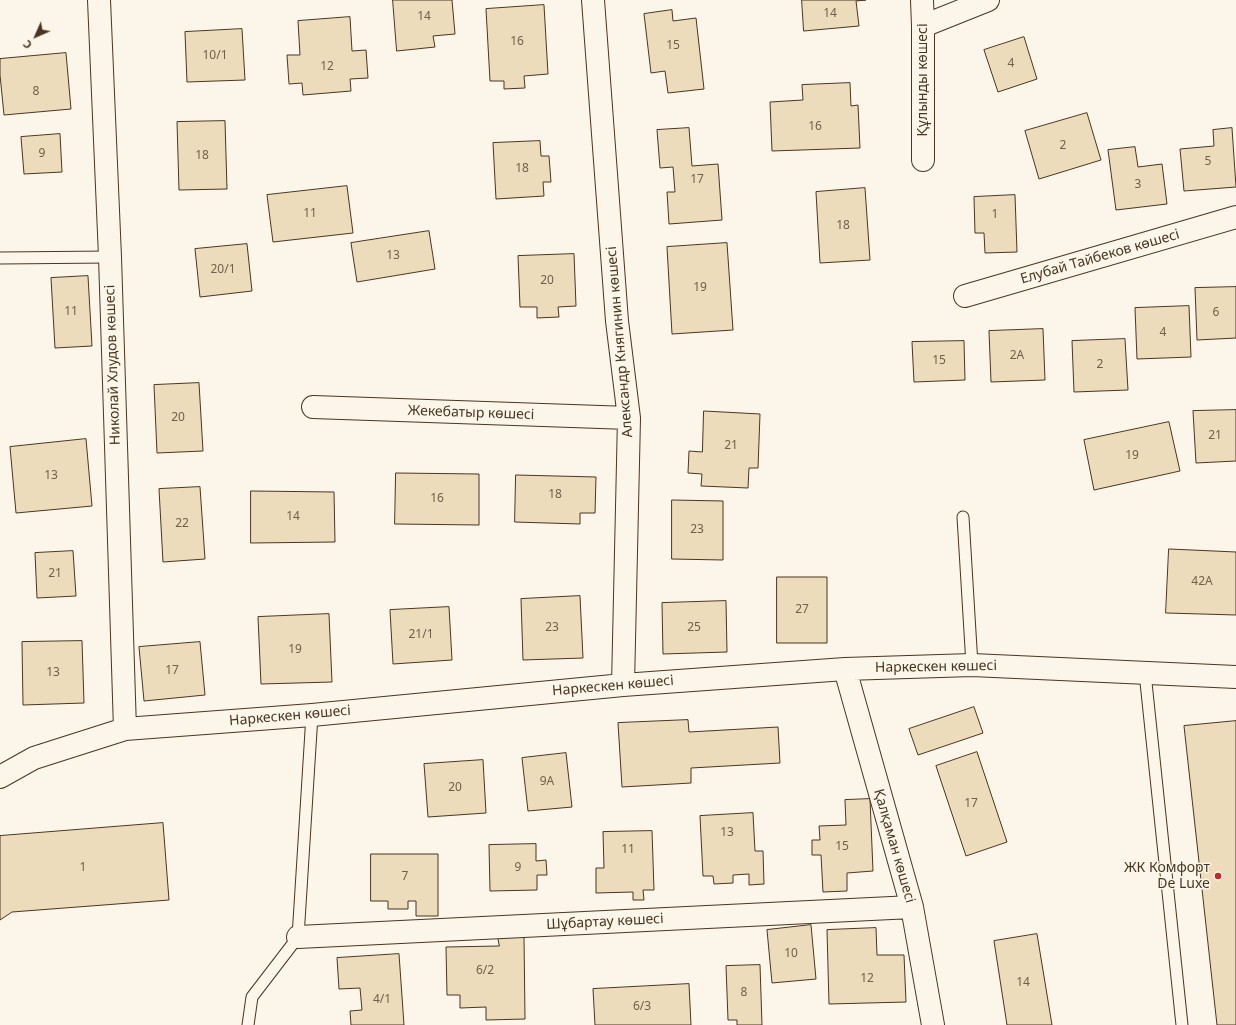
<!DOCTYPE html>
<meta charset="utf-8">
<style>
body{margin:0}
#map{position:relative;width:1236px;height:1025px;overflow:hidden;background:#fbf6e9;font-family:"Noto Sans",sans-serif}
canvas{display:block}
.north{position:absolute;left:16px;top:16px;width:40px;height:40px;-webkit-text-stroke:3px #fbf6e9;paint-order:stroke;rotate:225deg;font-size:11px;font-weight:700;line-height:16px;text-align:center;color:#4a3520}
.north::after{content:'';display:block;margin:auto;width:14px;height:18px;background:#4a3520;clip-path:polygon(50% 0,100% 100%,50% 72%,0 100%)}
</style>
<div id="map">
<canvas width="1236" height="1025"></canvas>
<div class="north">С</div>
</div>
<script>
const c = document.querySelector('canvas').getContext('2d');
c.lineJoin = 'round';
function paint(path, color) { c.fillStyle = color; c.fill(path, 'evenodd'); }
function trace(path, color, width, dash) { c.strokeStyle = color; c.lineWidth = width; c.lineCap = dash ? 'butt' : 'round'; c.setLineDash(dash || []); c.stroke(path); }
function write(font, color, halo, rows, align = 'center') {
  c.font = font + ' "Noto Sans",sans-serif'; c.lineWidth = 3; c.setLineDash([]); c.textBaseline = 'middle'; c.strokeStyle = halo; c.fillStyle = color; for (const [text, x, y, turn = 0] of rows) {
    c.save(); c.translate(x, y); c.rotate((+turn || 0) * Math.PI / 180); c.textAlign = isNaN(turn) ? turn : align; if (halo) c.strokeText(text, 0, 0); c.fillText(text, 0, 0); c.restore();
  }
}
const building = new Path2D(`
 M393,0h59l3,34 -22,2 2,11 -38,4z
 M802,0h64l-10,1 3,25 -55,5z
 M544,5l4,69 -24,2 1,12 -21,1v-8h-14l-4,-72z
 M672,10l1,11 23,-3 8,71 -36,4 -3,-22 -14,2 -7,-59z
 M350,17l2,34 14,-1 2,28 -18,1 1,12 -48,4 -1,-12 -13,1 -2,-29h13l-2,-34z
 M242,29l3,51 -58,2 -2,-50z
 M1024,37l13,42 -39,13 -14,-42z
 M66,53l5,56 -67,6 -4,-40v-16z
 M850,83l1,23 7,-1 2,43 -88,3 -2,-49 33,-2 -1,-15z
 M1087,113l14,47 -62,19 -14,-48z
 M225,121l2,68 -48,1 -2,-68z
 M689,128l3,38 26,-2 4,56 -53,4 -2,-32h8l-2,-25 -13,1 -3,-38z
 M1232,128l4,59 -52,4 -4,-42 34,-3 -1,-16z
 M60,134l2,38 -38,2 -3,-37z
 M540,141l1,15h8l2,26h-8l1,14 -48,3 -3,-56z
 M1135,147l3,20 24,-3 5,40 -51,6 -8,-60z
 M347,186l6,47 -80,9 -6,-47z
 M865,188l5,72 -50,3 -4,-71z
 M1015,195l2,57 -32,1 -1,-20h-9l-1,-36z
 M429,231l6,38 -78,13 -6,-39z
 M727,243l6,87 -61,4 -5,-87z
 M247,244l5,47 -52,6 -5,-48z
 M574,254l2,52 -18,1 1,10 -22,1v-11h-17l-2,-51z
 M88,276l4,70 -37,2 -4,-70z
 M1236,287v51l-39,2 -2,-52z
 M1189,306l2,51 -54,2 -2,-51z
 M1043,329l2,51 -54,2 -2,-51z
 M1125,339l3,51 -54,2 -2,-51z
 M964,341l1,39 -51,2 -2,-40z
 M199,383l4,68 -46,2 -3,-68z
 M1236,410v51l-40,2 -3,-52z
 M704,411l56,3 -2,54h-9l-1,20 -47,-2 1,-12 -14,-1 1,-22 13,1z
 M1169,422l11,49 -86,19 -10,-50z
 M86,439l6,67 -76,7 -6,-66z
 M396,473l83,1v51l-84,-1z
 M516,475l80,2 -1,36h-15v11l-65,-2z
 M200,487l5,72 -42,3 -4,-73z
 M251,491l83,1 1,50 -84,1z
 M672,500l51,1v59l-51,-1z
 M1169,549l67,3v63l-70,-2z
 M73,551l3,45 -39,2 -2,-45z
 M777,577h50v66h-50z
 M580,596l3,62 -60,2 -2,-61z
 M726,601l1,51 -64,2 -1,-51z
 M449,607l3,53 -59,4 -3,-54z
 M329,614l3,68 -71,2 -3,-67z
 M82,641l2,62 -61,2 -1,-63z
 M200,642l5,53 -61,6 -5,-54z
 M974,707l9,26 -65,22 -9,-26z
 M688,720l1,12 89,-5 2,36 -89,5v15l-69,4 -4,-64z
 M1236,721v304h-19l-33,-299z
 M977,752l30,90 -41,14 -30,-90z
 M566,753l6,54 -44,4 -6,-53z
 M483,760l3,53 -58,4 -4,-53z
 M870,799l3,72 -26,2v18l-24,1 -2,-37h-9v-15h8l-1,-14 27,-1 -1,-25z
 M753,813l2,38h8l1,33 -15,1v-11l-16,1v8l-19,1 -1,-8h-10l-3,-60z
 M163,823l6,77 -157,12 -12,8v-84z
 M652,831l2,59h-11l1,10h-11v-8l-37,1v-25h8l-1,-36z
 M536,844v17l10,-1 1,15h-10v15l-47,1 -1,-46z
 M371,854h67v62h-22v-15h-8v8h-20v-8h-17z
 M811,925l5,54 -44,4 -5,-53z
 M876,928l1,27h27l2,47 -77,2 -2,-74z
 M1037,934l15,91h-45l-13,-84z
 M498,937h26l1,82 -39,1v-13l-26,1v-13h-13l-1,-48 53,-1z
 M399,954l5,71h-53l-1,-14 12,-1 -2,-22 -21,1 -2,-31z
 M760,965l2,60h-25v-5h-9l-2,-54z
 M689,984l2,41h-96l-2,-36z`);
const service = new Path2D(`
 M0,258l110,-1
 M963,517l9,148
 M1145,673l37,352
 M248,1025l4,-28 46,-60 14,-222`);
const minor = new Path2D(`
 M99,0l11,257 15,472
 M593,0l24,321 12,97 -6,267
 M922,0l1,26v134
 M923,26l65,-26
 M965,296l271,-79
 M313,407l316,11
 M845,669l67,238 21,118
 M0,777l34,-19 91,-29 187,-14 311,-30 222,-16 127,-4 264,12
 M298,937l614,-30`);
const markers = [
 [1218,876,4,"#c62828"]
];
const numberNames = [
 ["14",830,14],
 ["14",424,17],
 ["16",517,42],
 ["15",673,46],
 ["10/1",215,56],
 ["4",1011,64],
 ["12",327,67],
 ["8",36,92],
 ["16",815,127],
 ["2",1063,146],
 ["9",42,154],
 ["18",202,156],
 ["5",1208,162],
 ["18",522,169],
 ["17",697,180],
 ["3",1138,185],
 ["11",310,214],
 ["1",995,215],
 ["18",843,226],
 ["13",393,256],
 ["20/1",223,270],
 ["20",547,281],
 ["19",700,288],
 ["11",71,312],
 ["6",1216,313],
 ["4",1163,333],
 ["2А",1017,356],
 ["15",939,361],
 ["2",1100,365],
 ["20",178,418],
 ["21",1215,436],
 ["21",731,446],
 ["19",1132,456],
 ["13",51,476],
 ["18",555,495],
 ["16",437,499],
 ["14",293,517],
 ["22",182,524],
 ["23",697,530],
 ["21",55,574],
 ["42А",1202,582],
 ["27",802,610],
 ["23",552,628],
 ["25",694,628],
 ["21/1",421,635],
 ["19",295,650],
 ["17",172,671],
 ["13",53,673],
 ["9А",547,782],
 ["20",455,788],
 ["17",971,804],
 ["13",727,833],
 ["15",842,847],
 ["11",628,850],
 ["1",83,868],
 ["9",518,868],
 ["7",405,877],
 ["10",791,954],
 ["6/2",485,971],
 ["12",867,979],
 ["14",1023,983],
 ["8",744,993],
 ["4/1",382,1000],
 ["6/3",642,1007]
];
const streetNames = [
 ["Құлынды көшесі",923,80,-90],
 ["Елубай Тайбеков көшесі",1100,257,-16],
 ["Александр Княгинин көшесі",620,342,-95],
 ["Николай Хлудов көшесі",113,365,-92],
 ["Жекебатыр көшесі",471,413,2],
 ["Наркескен көшесі",936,667,-1],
 ["Наркескен көшесі",613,686,-5],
 ["Наркескен көшесі",290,716,-5],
 ["Қалқаман көшесі",894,846,74],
 ["Шұбартау көшесі",605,922,-3]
];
const poiNames = [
 ["ЖК Комфорт",1210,868],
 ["De Luxe",1210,884]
];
paint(building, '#ecdcbc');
trace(building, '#4a3520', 1);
trace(service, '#4a3520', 13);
trace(minor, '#4a3520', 24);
trace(service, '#fbf6e9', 11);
trace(minor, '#fbf6e9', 22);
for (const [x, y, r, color] of markers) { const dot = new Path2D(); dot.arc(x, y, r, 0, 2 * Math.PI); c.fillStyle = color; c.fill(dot); trace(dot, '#fbf6e9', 1.5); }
write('12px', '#725f47', null, numberNames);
write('14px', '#4a3520', '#fbf6e9', streetNames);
write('14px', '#4a3520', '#fbf6e9', poiNames, 'right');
</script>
